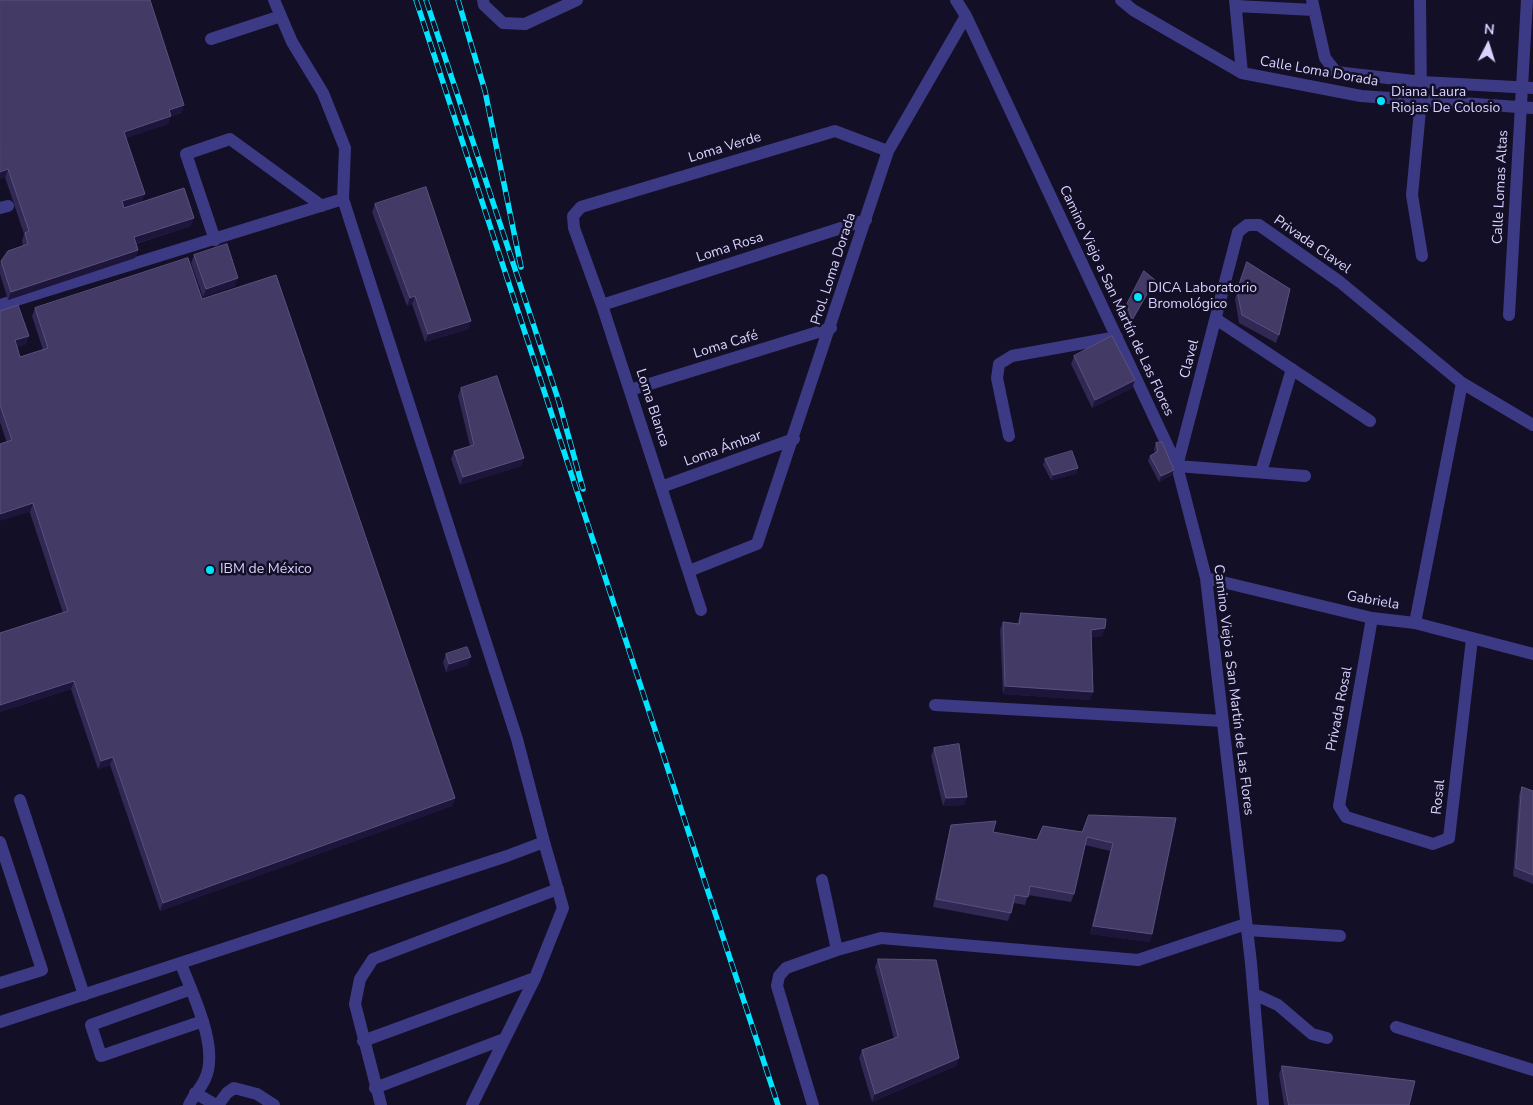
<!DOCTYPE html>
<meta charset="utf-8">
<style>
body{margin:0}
#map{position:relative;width:1533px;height:1105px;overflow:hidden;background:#130f26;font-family:"Nunito Sans",sans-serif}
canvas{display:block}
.north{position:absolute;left:1463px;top:20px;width:50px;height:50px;-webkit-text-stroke:4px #130f26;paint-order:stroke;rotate:5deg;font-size:14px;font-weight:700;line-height:20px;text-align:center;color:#d9d4ff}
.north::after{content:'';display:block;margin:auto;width:18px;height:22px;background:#d9d4ff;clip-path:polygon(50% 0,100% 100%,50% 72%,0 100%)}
</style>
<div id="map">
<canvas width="1533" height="1105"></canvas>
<div class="north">N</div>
</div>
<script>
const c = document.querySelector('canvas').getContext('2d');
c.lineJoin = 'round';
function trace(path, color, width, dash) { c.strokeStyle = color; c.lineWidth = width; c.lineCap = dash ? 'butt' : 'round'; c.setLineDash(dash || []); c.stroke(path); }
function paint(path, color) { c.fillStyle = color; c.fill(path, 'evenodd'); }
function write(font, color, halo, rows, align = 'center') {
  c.font = font + ' "Nunito Sans",sans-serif'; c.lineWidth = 5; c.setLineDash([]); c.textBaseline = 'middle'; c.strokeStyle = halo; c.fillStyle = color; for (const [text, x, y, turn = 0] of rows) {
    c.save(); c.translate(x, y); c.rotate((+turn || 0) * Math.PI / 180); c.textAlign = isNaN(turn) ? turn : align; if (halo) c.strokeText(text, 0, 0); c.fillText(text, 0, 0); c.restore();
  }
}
const minor = new Path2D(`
 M483,0l1,5 19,18 22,1 52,-24
 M956,0l10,16 211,450 29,112 45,385 12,142
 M1121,0l12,10 109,63 119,23 172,12
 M1235,0l7,73
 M1312,0l13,58 11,14 86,10 111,6
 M1420,0l1,100 -9,95 10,61
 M1236,6l78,4
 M211,39l70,-23
 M0,208l8,-2
 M215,240l-29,-86 44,-15 92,67
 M0,305l343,-106
 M602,305l264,-85
 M1509,315l18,-315
 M1216,319l154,102
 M630,390l201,-62
 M1009,436l-12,-58 2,-14 13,-8 105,-19
 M1261,472l31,-103
 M1305,476l-128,-10 61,-234 9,-7h12l81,57 122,101 71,42
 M661,487l133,-48
 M689,571l68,-27 131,-393 78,-135
 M1206,578l166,40 43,5 118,31
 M701,610l-99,-305 -28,-77 -1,-12 8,-9 254,-76 53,20
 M1372,618l-33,188 7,11 87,27 16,-6 23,-199
 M1415,623l47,-240
 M935,705l288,16
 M20,800l64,195
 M0,842l42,128 -42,13
 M822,880l15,70
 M1247,930l93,6
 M181,964c11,29 39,84 24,115 -4,9 -12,17 -16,26
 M191,989l-100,36 10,31 102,-35
 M1254,994l24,11 34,29 15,4
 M0,1022l507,-166 37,-14 -27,-103 -174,-540 2,-51 -22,-55 -31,-51 -18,-42
 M1396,1027l137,43
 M363,1041l172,-63
 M375,1088l129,-49
 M195,1093l21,12
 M218,1105l9,-12 7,-5 23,6 17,11
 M381,1105l-26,-101 5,-25 13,-20 185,-70
 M472,1105l63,-127 28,-70 -19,-66
 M813,1105l-36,-119 2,-10 7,-8 51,-18 44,-12 257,22 108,-36`);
const rail = new Path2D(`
 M416,0l362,1105
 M426,0l133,402 24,87
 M458,0l27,91 36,176`);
const wall = new Path2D(`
 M0,0l182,113 -11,3 -3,8 -42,14 16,64 49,24 -55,18 2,6 -3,8 -127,42 -8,-26v-9l1,-4 22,-15 -1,-5 2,-7 -19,-57 -5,2z
 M375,204l94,125 -44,13 -13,-38 -5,2 -35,-94z
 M194,255l41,31 -32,11 -12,-34z
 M1247,262l32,73 -3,8 -37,-20 -4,-24z
 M1153,285l-23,40 -5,-15 2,-6z
 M202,299l253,499 -3,8 -292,105 -50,-146 -12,4 -27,-80 -71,23v-79l63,-20 -63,-191v-111l26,33 -9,3 3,10 23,-7 -11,-34 3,-8z
 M1074,356l58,32 -40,20 -21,-44z
 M461,388l63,70 -3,8 -61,19 -9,-26 3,-8 16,-5 -12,-50z
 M1156,443l16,32 -13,7 -11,-21 2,-5 5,-3 -1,-4z
 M1045,459l33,9 -2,6 -25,6 -8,-15z
 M1021,613l84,15 -3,8 -11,1 2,55 -3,8 -87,-6 -3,-64 3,-8 14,2z
 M446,654l22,11 -22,7 -3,-10z
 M934,748l33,49 -3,8 -21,1 -12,-50z
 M1522,787l11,4v93l-20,-8 6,-81z
 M1176,818l-26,124 -60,-8 20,-83 -25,-6 -11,49 -3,8 -43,-7 -3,10 -11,-2 -6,18 -75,-14 16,-74 2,-8 86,15 45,-8z
 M878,959l81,99 -3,8 -84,36 -13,-44 3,-8 32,-11 -19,-72z
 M1282,1066l127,39h-125l-5,-31z`);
const shadedWall = new Path2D(`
 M184,105l-2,8 -11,3 -3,8 -47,16 3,-8 45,-22z
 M8,169l-3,8 -5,2v-7z
 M145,194l-3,8 -23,7 3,-8z
 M194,218l-3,8 -60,19 3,-8z
 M138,250l-3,8 -127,42 3,-8z
 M238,278l-3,8 -32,11 3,-8z
 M1155,280l-2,5 -23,40 2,-5z
 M415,296l-3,8 -5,2 3,-8z
 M471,321l-2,8 -44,13 3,-8z
 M29,336l-3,8 -14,4 3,-8z
 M1135,380l-3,8 -40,20 3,-8z
 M524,458l-3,8 -61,19 3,-8z
 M1078,468l-2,6 -25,6 2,-5z
 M1174,470l-2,5 -13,7 2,-6z
 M33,503l-3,9 -30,9v-7z
 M1105,628l-3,8 -14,2 3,-8z
 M471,657l-3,8 -22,7 3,-8z
 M74,681l-3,8 -71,23v-7z
 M1005,686l88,6 -3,8 -87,-6z
 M113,757l-3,8 -12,4 3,-8z
 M967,797l-3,8 -21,1 3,-8z
 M455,798l-3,8 -292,105 3,-8z
 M1093,926l59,8 -2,8 -60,-8z
 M959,1058l-3,8 -84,36 3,-8z`);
const building = new Path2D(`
 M0,0h150l34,105 -15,5 2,6 -47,16 21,62 -23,7 2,7 60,-20 10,30 -60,19 4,13 -127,42 -10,-31 7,-10 20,-7 -3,-11 4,-2 -21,-62 -8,3z
 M426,187l45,134 -43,13 -13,-38 -5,2 -35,-94z
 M227,244l11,34 -32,11 -12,-34z
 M188,258l14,41 74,-24 179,523 -292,105 -50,-146 -12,4 -27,-80 -74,24v-72l68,-22 -35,-108 -33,11v-70l12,-4 -12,-35v-94l18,-6 11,31 -14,4 5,17 28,-9 -13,-40z
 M1247,262l43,27 -11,46 -37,-20 -5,-24z
 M1144,271l11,9 -23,40 -5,-16z
 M1112,336l23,44 -40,20 -21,-44z
 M497,376l27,82 -61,19 -9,-26 20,-6 -13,-57z
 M1162,442l12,28 -13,6 -11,-20 8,-5 -2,-8z
 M1072,451l6,17 -25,7 -8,-16z
 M1021,613l85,6 -1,9 -14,2 2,62 -88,-6 -2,-64 16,2z
 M467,647l4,10 -22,7 -3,-10z
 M959,744l8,53 -21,1 -12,-50z
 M1522,787l11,4v84l-17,-7z
 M1089,815l87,3 -24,116 -59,-8 20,-83 -26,-6 -13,57 -44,-8 -2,11 -13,-2 -4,18 -75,-14 15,-74 45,-4 -3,11 44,8 6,-14 39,6z
 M878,959l58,1 23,98 -84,36 -13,-44 36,-13z
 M1282,1066l133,15 -6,24h-120z`);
const markers = [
 [1381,101,5,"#00e5ff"],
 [1138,297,5,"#00e5ff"],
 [210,570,5,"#00e5ff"]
];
const streetNames = [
 ["Calle Loma Dorada",1319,72,10],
 ["Loma Verde",725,148,-17],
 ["Calle Lomas Altas",1501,187,-87],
 ["Privada Clavel",1312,245,35],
 ["Loma Rosa",730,248,-18],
 ["Prol. Loma Dorada",834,269,-72],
 ["Camino Viejo a San Martín de Las Flores",1116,301,65],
 ["Loma Café",726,345,-17],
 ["Clavel",1190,359,-75],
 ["Loma Blanca",652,408,72],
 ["Loma Ámbar",723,449,-20],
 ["Gabriela",1373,601,10],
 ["Camino Viejo a San Martín de Las Flores",1233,690,83],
 ["Privada Rosal",1340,709,-79],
 ["Rosal",1439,797,-84]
];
const poiNames = [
 ["Diana Laura",1391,93],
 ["Riojas De Colosio",1391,109],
 ["DICA Laboratorio",1148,289],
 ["Bromológico",1148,305],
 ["IBM de México",220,570]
];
trace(minor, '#3d3a85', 12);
trace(rail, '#00e5ff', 5.5);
trace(rail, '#130f26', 4, [11]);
paint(wall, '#312854');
paint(shadedWall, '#1d163a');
paint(building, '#433a66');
trace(building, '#5a527e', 1);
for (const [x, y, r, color] of markers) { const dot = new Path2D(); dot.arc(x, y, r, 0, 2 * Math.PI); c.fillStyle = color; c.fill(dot); trace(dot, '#130f26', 2); }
write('14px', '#d9d4ff', '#130f26', streetNames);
write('14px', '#d9d4ff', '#130f26', poiNames, 'left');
</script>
